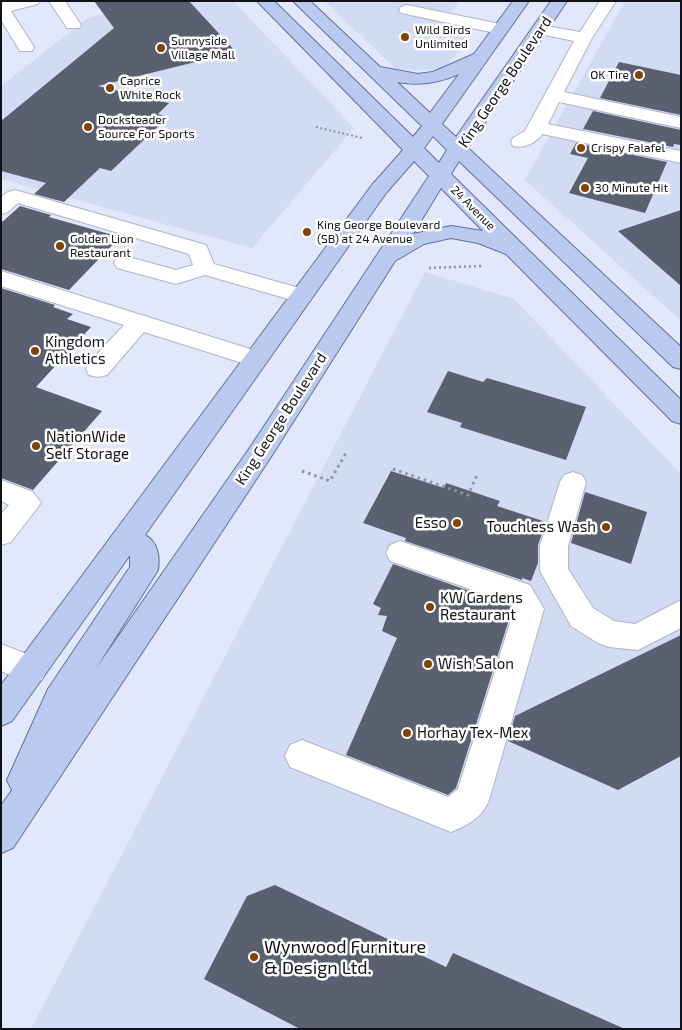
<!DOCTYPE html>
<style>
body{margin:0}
#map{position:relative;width:682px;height:1030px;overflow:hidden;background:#e1e8fb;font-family:"Exo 2",sans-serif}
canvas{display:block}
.frame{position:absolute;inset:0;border:2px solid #101218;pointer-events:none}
</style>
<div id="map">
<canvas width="682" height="1030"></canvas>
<div class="frame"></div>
</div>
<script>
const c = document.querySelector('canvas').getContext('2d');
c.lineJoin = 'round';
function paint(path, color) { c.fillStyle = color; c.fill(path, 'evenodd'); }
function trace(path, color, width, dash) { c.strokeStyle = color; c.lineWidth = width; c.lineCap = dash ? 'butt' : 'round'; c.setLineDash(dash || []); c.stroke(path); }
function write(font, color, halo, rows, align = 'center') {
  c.font = font + ' "Exo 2",sans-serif'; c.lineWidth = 5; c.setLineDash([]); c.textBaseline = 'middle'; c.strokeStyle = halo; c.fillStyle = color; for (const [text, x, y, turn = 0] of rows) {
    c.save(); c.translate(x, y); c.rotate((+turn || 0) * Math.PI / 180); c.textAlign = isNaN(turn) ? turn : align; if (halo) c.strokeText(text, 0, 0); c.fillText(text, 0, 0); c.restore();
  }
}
const built = new Path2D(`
 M163,1h70l121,127 -102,120 -251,-69v-93l87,-68z
 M324,1h136l-23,29 32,8 -21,26 -14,7 -38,-2z
 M625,1h56v320l-156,-141z
 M425,272l89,27 167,175v555h-650z`);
const building = new Path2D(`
 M94,1h95l47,51 -138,34 71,17 -11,11 10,3 -57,54 -11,-3 -36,34 -30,-8 12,-11 -45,-12v-50l113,-93z
 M619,62l62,13v40l-81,-17z
 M593,111l88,19v15l-7,-1 -1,3 -90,-18z
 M576,143l91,19 -22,51 -76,-20 19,-35 -18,-4z
 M20,206l31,9 -2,2 71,20 -51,53 -68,-21v-46z
 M681,210v76l-63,-55z
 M1,288l54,17 -2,2 20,7 -6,5 24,8 -55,60 66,24 -69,79 -32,-12z
 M448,371l35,11 4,-4 99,29 -20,53 -106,-33 2,-4 -35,-11z
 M391,471l53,17 2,-5 54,18 -3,5 49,16 -8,23v18l-7,18 -9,-3v2l-117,-39 1,-3 -43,-15z
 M585,492l62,20 -16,52 -60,-21z
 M393,564l116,41 3,5 -56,178 -8,7 -102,-40 51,-117 -15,-7 5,-15 -9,-1 3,-7 -8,-4z
 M681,635v121l-63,34 -110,-49 7,-25z
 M275,885l171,82 7,-14 172,76h-325l-96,-50 43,-83z`);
const pathFar2 = new Path2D(`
 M316,127l46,11`);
const pathFar1 = new Path2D(`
 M429,268l52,-2`);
const path = new Path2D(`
 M393,469l75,26 10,-22
 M302,471l28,10 16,-28`);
const minor = new Path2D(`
 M11,1h29l-2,3 -27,7 23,36 -2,4h-12l-19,-31v-18z
 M49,1h16l16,24 -2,3h-12z
 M600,1h16l-24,37 -28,54 117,25v11l-122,-26 -11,22 133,27v12l-139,-29c-6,9 -18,15 -29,12l-2,-4 2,-4 12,-7 49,-90 -39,-8 -2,-3 2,-3 6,-2 39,7z
 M407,5l93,19 6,2 2,3 -2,3 -6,2 -99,-21 -2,-3 2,-3z
 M15,190l191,55 8,19 96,27 3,5 -3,5 -8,2 -97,-28 -29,9 -59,-16 -3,-5 3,-5 8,-2 51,14 17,-5 -4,-11 -171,-51 -10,9 -7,2v-17l7,-5z
 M1,271l262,82 4,6 -4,6 -8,2 -111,-35 -37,43 -9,2 -9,-2 -3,-6 3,-6 35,-38 -123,-39z
 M573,472l9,3 4,7 -18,64v23l25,39 21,13 21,3 46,-24v28l-43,22 -29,-3 -11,-4 -27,-17 -31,-55v-25l20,-64 4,-7z
 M1,480l32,12 8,11 -30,39 -10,3v-31l8,-9 -8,-4z
 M400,541l130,44 14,24 -55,191c-7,18 -21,25 -38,32l-161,-65 -5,-11 5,-11 12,-5 146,57 10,-8 56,-179 -4,-7 -120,-42 -4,-8 4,-8z
 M1,644l41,16 5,10 -5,10 -11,4 -30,-13z`);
const major = new Path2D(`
 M257,1h17l139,136 9,-11 -129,-125h17l70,66 38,7 15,-2 41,-18 39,-53h16l-87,123 14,13 95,-136h16l-99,147 213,199v22l-8,-2 -214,-206 -8,13 230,226v24l-9,-3 -166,-167 -28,-11 -27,-5 -27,6 -29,17 -126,199 -256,388 -12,5v-47l11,-16 -5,-10 5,-11 36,-80 82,-122v-12l-118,166 -11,5v-41l371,-500 31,-35zM459,74l-29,39 -33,-31c22,4 42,1 62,-8zM433,136l14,14 -8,13 -15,-15zM414,161l15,15 -178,270 -156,224 63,-100c2,-13 0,-28 -13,-35l241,-342zM441,188l42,43 -32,-5 -38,8z`);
const markers = [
 [405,37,5,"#814301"],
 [161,48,5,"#814301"],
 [639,75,5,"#814301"],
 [110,88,5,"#814301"],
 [88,127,5,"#814301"],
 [581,148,5,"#814301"],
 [585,188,5,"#814301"],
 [307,232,5,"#814301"],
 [60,246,5,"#814301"],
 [35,351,5,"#814301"],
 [36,446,5,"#814301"],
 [457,523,5,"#814301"],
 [606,527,5,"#814301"],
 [430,607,5,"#814301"],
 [428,664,5,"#814301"],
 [407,733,5,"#814301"],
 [254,957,5,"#814301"]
];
const farPoinames = [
 ["Wild Birds",415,30],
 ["Unlimited",415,44],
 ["Sunnyside",171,41],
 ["Village Mall",171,55],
 ["OK Tire",629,75,"right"],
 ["Caprice",120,81],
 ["White Rock",120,95],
 ["Docksteader",98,120],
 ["Source For Sports",98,134],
 ["Crispy Falafel",591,148],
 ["30 Minute Hit",595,188],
 ["King George Boulevard",317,225],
 ["(SB) at 24 Avenue",317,239],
 ["Golden Lion",70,239],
 ["Restaurant",70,253]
];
const farStreetnames = [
 ["24 Avenue",473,208,45]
];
const streetNames = [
 ["King George Boulevard",505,82,-56],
 ["King George Boulevard",281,419,-57]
];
const poiNames = [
 ["Kingdom",45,342],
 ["Athletics",45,359],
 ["NationWide",46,437],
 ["Self Storage",46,454],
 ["Esso",447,523,"right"],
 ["Touchless Wash",596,527,"right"],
 ["KW Gardens",440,598],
 ["Restaurant",440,615],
 ["Wish Salon",438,664],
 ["Horhay Tex-Mex",417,733]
];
const nearPoinames = [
 ["Wynwood Furniture",264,947],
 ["& Design Ltd.",264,968]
];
paint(built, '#d1dbf4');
paint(building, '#5a6070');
trace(minor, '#aeb5c7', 2);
trace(major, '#61729d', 2);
trace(pathFar2, '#8f94a2', 2, [2, 2.5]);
trace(pathFar1, '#8f94a2', 2.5, [2, 3]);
trace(path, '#8f94a2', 3, [2.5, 4]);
paint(minor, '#fff');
paint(major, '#bac9ef');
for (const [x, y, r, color] of markers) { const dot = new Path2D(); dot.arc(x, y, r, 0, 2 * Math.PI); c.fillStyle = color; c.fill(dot); trace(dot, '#fff', 2); }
write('12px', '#101218', '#fff', farPoinames, 'left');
write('12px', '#101218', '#fff', farStreetnames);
write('15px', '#101218', '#fff', streetNames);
write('15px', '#101218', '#fff', poiNames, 'left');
write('18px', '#101218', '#fff', nearPoinames, 'left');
</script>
